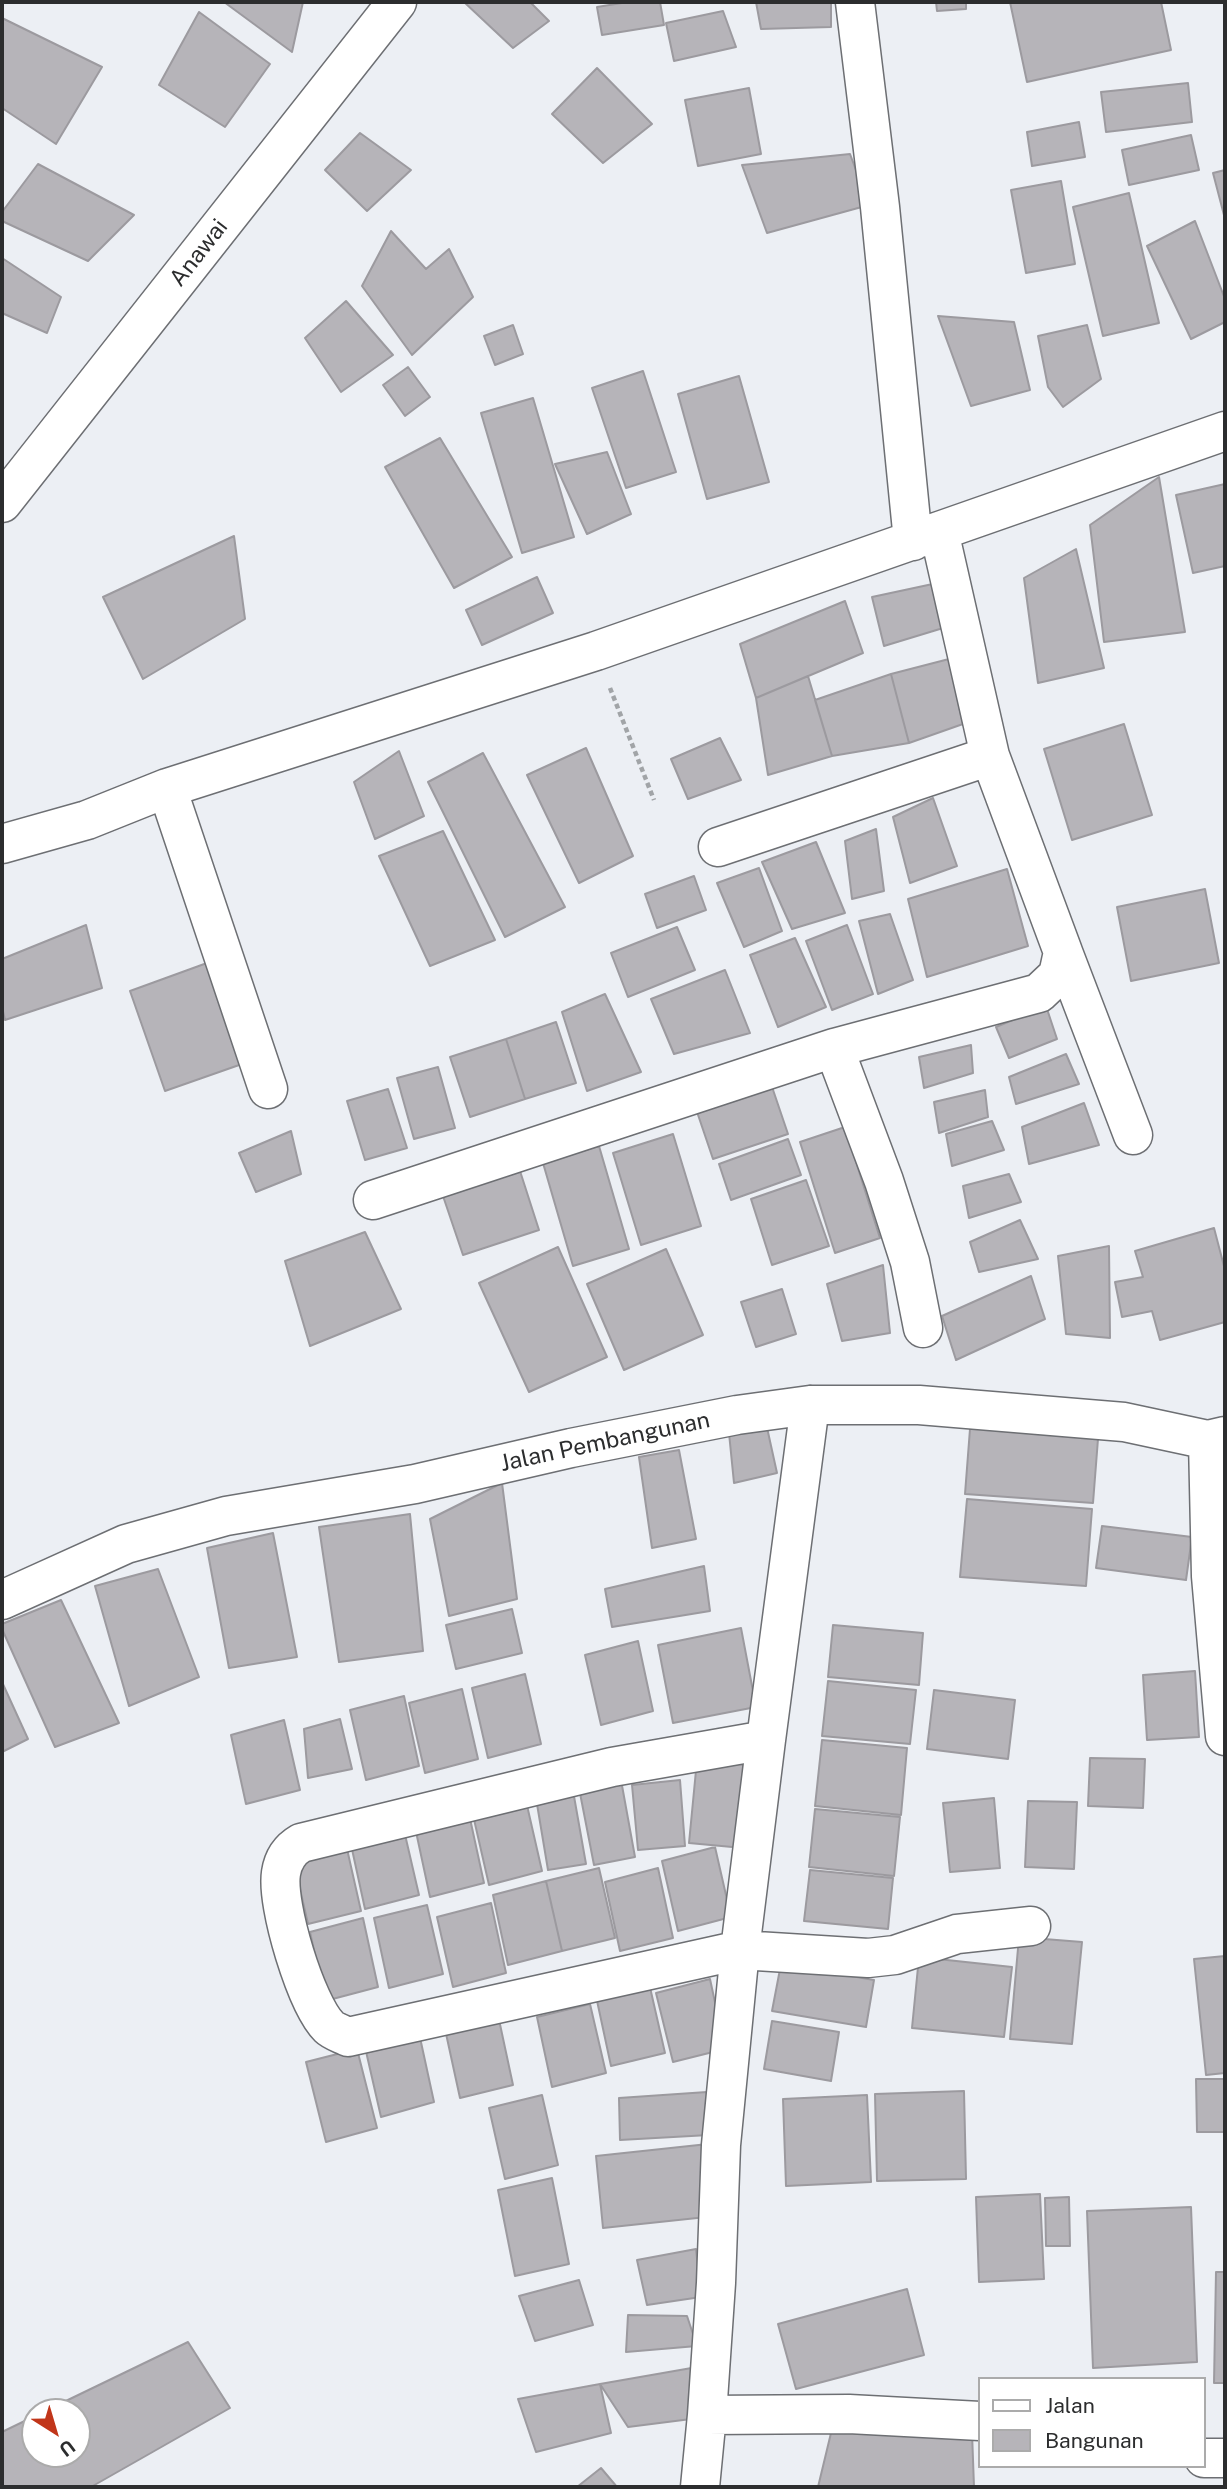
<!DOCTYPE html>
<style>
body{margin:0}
#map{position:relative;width:1227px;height:2489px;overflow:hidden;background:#eceff4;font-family:"Public Sans",sans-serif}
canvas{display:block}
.frame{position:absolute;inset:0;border:4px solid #2c2d2e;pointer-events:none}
.legend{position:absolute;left:978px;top:2377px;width:228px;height:91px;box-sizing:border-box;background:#fff;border:2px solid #ababab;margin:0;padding:9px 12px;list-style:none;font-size:21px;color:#2c2d2e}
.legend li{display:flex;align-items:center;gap:14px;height:35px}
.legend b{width:35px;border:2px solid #ababab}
.north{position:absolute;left:21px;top:2398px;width:70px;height:70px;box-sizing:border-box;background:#fff;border:2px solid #ababab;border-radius:50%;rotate:143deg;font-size:19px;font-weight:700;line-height:28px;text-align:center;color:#2c2d2e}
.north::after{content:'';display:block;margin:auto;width:24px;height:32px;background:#c1361a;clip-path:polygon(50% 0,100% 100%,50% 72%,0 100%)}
</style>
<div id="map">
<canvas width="1227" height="2489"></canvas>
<div class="frame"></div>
<ul class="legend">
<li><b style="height:9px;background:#fff"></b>Jalan</li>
<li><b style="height:19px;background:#b6b4b9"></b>Bangunan</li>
</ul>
<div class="north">U</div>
</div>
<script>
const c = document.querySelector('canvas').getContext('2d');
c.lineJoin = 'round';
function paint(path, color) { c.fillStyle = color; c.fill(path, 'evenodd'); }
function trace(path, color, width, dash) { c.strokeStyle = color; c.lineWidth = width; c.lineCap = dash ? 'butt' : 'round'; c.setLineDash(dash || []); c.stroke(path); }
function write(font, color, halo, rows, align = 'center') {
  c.font = font + ' "Public Sans",sans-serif'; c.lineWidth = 5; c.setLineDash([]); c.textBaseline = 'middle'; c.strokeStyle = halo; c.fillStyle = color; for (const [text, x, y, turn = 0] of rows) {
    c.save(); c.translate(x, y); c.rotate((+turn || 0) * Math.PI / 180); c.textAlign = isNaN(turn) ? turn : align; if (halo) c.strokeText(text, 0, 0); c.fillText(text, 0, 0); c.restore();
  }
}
const building = new Path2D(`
 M224,2h79l-11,50z
 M464,2h66l19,19 -36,27z
 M628,2h32l4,23 -62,10 -5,-28z
 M756,2h75v25l-70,2z
 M936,2h30v7l-29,2z
 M1010,2h151l10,48 -144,32z
 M723,11l13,36 -62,14 -8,-38z
 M199,12l71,52 -45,63 -66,-42z
 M2,18l100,49 -46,77 -54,-36z
 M597,68l55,56 -49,39 -51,-49z
 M1188,83l4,39 -86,10 -5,-40z
 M749,88l12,66 -63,12 -13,-66z
 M1079,122l6,35 -53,9 -5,-34z
 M360,133l51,37 -44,41 -42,-41z
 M1191,135l8,35 -70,15 -7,-35z
 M850,154l19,51 -102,28 -25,-68z
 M38,164l96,51 -46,46 -86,-40v-9z
 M1225,170v49l-12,-46z
 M1061,181l14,83 -49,9 -15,-83z
 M1129,193l30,130 -56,13 -30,-129z
 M1195,221l30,78v23l-34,17 -44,-93z
 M391,231l35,38 23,-20 24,48 -61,58 -50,-69z
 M2,258l59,39 -14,36 -45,-20z
 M346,301l47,54 -52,37 -36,-54z
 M938,316l76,6 16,68 -59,16z
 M513,325l10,29 -28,11 -11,-29z
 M1087,325l14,54 -38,28 -15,-20 -10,-51z
 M408,367l22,30 -25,19 -22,-31z
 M643,371l33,101 -50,16 -34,-100z
 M739,376l30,106 -62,17 -29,-105z
 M533,398l41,139 -52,16 -41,-140z
 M440,438l72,119 -58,31 -69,-121z
 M607,452l24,62 -44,20 -32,-70z
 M1159,477l26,155 -81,10 -14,-117z
 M1225,484v82l-32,7 -17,-78z
 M234,536l11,83 -102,60 -40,-82z
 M1076,549l28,119 -66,15 -14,-105z
 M537,577l16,36 -71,32 -16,-35z
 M942,582l11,43 -69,21 -12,-49z
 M845,601l18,52 -107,45 -16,-54z
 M949,659l14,65 -54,19 -18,-69z
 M891,674l18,69 -77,13 -17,-56z
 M808,676l24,80 -64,19 -12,-77z
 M1124,724l28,91 -80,25 -28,-91z
 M720,738l21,42 -53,19 -17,-40z
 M586,748l47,108 -54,27 -52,-108z
 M399,751l25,65 -49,23 -21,-57z
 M483,753l82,154 -60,30 -77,-155z
 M933,798l24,68 -47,17 -17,-66z
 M876,829l8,62 -32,8 -7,-58z
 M443,831l52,109 -65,26 -51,-110z
 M816,842l29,71 -53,16 -30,-67z
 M759,868l23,63 -38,16 -27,-64z
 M1007,869l21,77 -101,31 -19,-78z
 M694,876l12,34 -49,18 -12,-34z
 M1205,889l14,74 -88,18 -14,-74z
 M890,914l23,66 -35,14 -19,-73z
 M86,925l16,63 -97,32 -3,-13v-48z
 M847,925l26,69 -41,16 -26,-69z
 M677,927l18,43 -67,27 -17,-44z
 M795,938l31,69 -48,20 -28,-72z
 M207,963l35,101 -77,27 -35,-100z
 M725,970l25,63 -76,21 -23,-55z
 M605,994l36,78 -54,19 -25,-79z
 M1046,1006l11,33 -48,19 -13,-31z
 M556,1022l20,61 -51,16 -19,-60z
 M506,1039l19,60 -55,18 -20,-60z
 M971,1045l2,28 -49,15 -5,-31z
 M1066,1054l13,30 -63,20 -7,-27z
 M438,1067l17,61 -41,11 -17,-61z
 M769,1078l19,56 -75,25 -19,-56z
 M388,1089l19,59 -42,12 -18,-59z
 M985,1090l3,27 -49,16 -5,-31z
 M1084,1103l15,42 -70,19 -7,-37z
 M992,1121l12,29 -52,16 -6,-32z
 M845,1127l35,111 -45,15 -35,-111z
 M291,1131l10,43 -45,18 -17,-39z
 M673,1134l28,92 -60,19 -28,-92z
 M788,1139l13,36 -70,25 -12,-36z
 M599,1146l30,103 -56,17 -30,-103z
 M520,1171l19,59 -76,25 -20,-59z
 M1009,1174l12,28 -52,16 -6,-32z
 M806,1180l23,66 -57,19 -21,-66z
 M1020,1220l18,39 -59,13 -9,-30z
 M1214,1228l11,42v52l-65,18 -8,-29 -30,6 -7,-35 28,-5 -8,-26z
 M365,1232l36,77 -91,37 -25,-85z
 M1109,1246l1,92 -44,-4 -8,-78z
 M558,1247l49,110 -78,35 -50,-109z
 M666,1249l37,86 -79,35 -37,-86z
 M883,1265l7,68 -48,8 -15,-57z
 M1031,1276l14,43 -89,41 -14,-44z
 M782,1289l14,45 -40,13 -15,-45z
 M971,1416l128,10 -6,77 -128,-9z
 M766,1423l11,50 -43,10 -5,-50z
 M679,1450l17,89 -44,9 -13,-91z
 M502,1483l15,116 -68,17 -19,-97z
 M967,1499l125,10 -6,77 -126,-9z
 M410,1514l13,137 -84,11 -20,-135z
 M1102,1526l90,11 -6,43 -90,-12z
 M273,1533l24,124 -68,11 -22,-120z
 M704,1566l6,45 -98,16 -7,-38z
 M158,1569l41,108 -70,29 -34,-120z
 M61,1600l58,123 -64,24 -53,-118v-5z
 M512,1609l10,44 -66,16 -10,-44z
 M833,1625l90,8 -4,52 -91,-8z
 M741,1628l15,79 -83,16 -15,-78z
 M638,1641l15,70 -52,14 -16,-70z
 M1195,1671l4,66 -52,3 -4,-65z
 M525,1674l16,70 -53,14 -16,-70z
 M828,1681l88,9 -6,54 -88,-8z
 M2,1682l26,57 -26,13z
 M462,1689l16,70 -53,14 -16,-70z
 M934,1690l81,10 -7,59 -81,-10z
 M404,1696l15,70 -53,14 -16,-70z
 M340,1719l12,50 -44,9 -4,-49z
 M284,1720l16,70 -54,14 -15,-69z
 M822,1740l85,8 -6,67 -86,-9z
 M1090,1758l55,1 -2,49 -55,-2z
 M697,1760l53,5 -7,83 -54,-5z
 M621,1780l14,77 -41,8 -15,-77z
 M680,1780l5,66 -47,4 -6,-65z
 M572,1785l14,79 -38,6 -13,-78z
 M994,1798l6,70 -50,4 -7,-69z
 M526,1801l16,70 -53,14 -16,-70z
 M1028,1801l49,1 -3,67 -49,-2z
 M815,1809l85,8 -6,59 -85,-9z
 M469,1814l15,69 -54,14 -15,-70z
 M403,1826l16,69 -54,14 -15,-69z
 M345,1840l16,71 -53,13 -16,-70z
 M715,1847l16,70 -53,14 -16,-70z
 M599,1868l16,70 -53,13 -16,-70z
 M658,1868l15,70 -53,13 -15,-69z
 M810,1870l83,8 -5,51 -84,-8z
 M546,1881l16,70 -54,14 -15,-70z
 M491,1903l15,70 -53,14 -16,-70z
 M427,1905l16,69 -54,14 -15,-70z
 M363,1918l15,69 -53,14 -15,-69z
 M1019,1937l63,5 -10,102 -62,-5z
 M1225,1956v117l-19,2 -12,-116z
 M919,1957l93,10 -8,70 -92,-9z
 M781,1964l93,16 -8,47 -94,-16z
 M710,1979l15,70 -52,13 -17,-69z
 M649,1983l16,70 -54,13 -15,-70z
 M590,2004l16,69 -54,14 -15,-70z
 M498,2015l15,70 -53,13 -15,-69z
 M772,2021l67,11 -8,49 -67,-12z
 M419,2033l15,69 -53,15 -16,-70z
 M357,2049l20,79 -51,14 -20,-80z
 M1196,2079h29v53h-28z
 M964,2091l2,88 -89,2 -2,-87z
 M707,2092l2,43 -89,5 -1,-42z
 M542,2095l16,70 -53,14 -16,-71z
 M867,2095l4,87 -85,4 -3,-87z
 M708,2144l8,72 -113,12 -7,-72z
 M552,2178l17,86 -54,12 -17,-86z
 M1040,2194l4,85 -65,3 -3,-85z
 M1069,2197l1,49h-24l-1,-48z
 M1191,2207l6,155 -104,6 -6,-157z
 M696,2249l5,48 -54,8 -10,-45z
 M1216,2272h9v111h-11z
 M579,2280l14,45 -58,16 -16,-45z
 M907,2289l17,66 -128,34 -18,-65z
 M628,2315l59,1 10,30 -71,6z
 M188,2342l42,66 -139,79h-89v-55l33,-16v38h42v-42h-34z
 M703,2366l-4,52 -71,9 -28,-43z
 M600,2384l11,49 -75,19 -18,-53z
 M972,2432l2,55h-156l13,-54z
 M601,2468l16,19h-40z`);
const path = new Path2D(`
 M610,688l44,112`);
const minor = new Path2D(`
 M855,2l25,205 33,334
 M2,503l395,-501
 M167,788l101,301
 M2,844l85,-24 80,-32 429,-137 629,-220
 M718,847l272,-91
 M1063,952l70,183
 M834,1048l50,133 26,81 13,66
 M373,1200l461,-152 205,-55 19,-18 5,-23 -73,-196 -51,-225
 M810,1405l-44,335 -154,27 -311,76c-12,7 -18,17 -20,30 -5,32 25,131 48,154 4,4 13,7 19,10l392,-87 128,8 27,-3 62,-21 74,-8
 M1208,1440l3,136 14,160
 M2,1600l124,-56 100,-28 189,-32 156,-36 166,-33 73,-10h109l205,17 84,18 17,-4
 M707,2415l142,-1 131,7
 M1204,2458h21
 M700,2487l7,-72 9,-132 5,-138 19,-195 26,-210`);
const streetNames = [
 ["Anawai",199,253,-52],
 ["Jalan Pembangunan",605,1442,-12]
];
paint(building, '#b6b4b9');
trace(building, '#9c9a9f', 2);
trace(minor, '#6d6f73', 41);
trace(path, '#a1a4a7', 4.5, [5, 3.5]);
trace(minor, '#fff', 38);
write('23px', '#2c2d2e', '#fff', streetNames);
</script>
